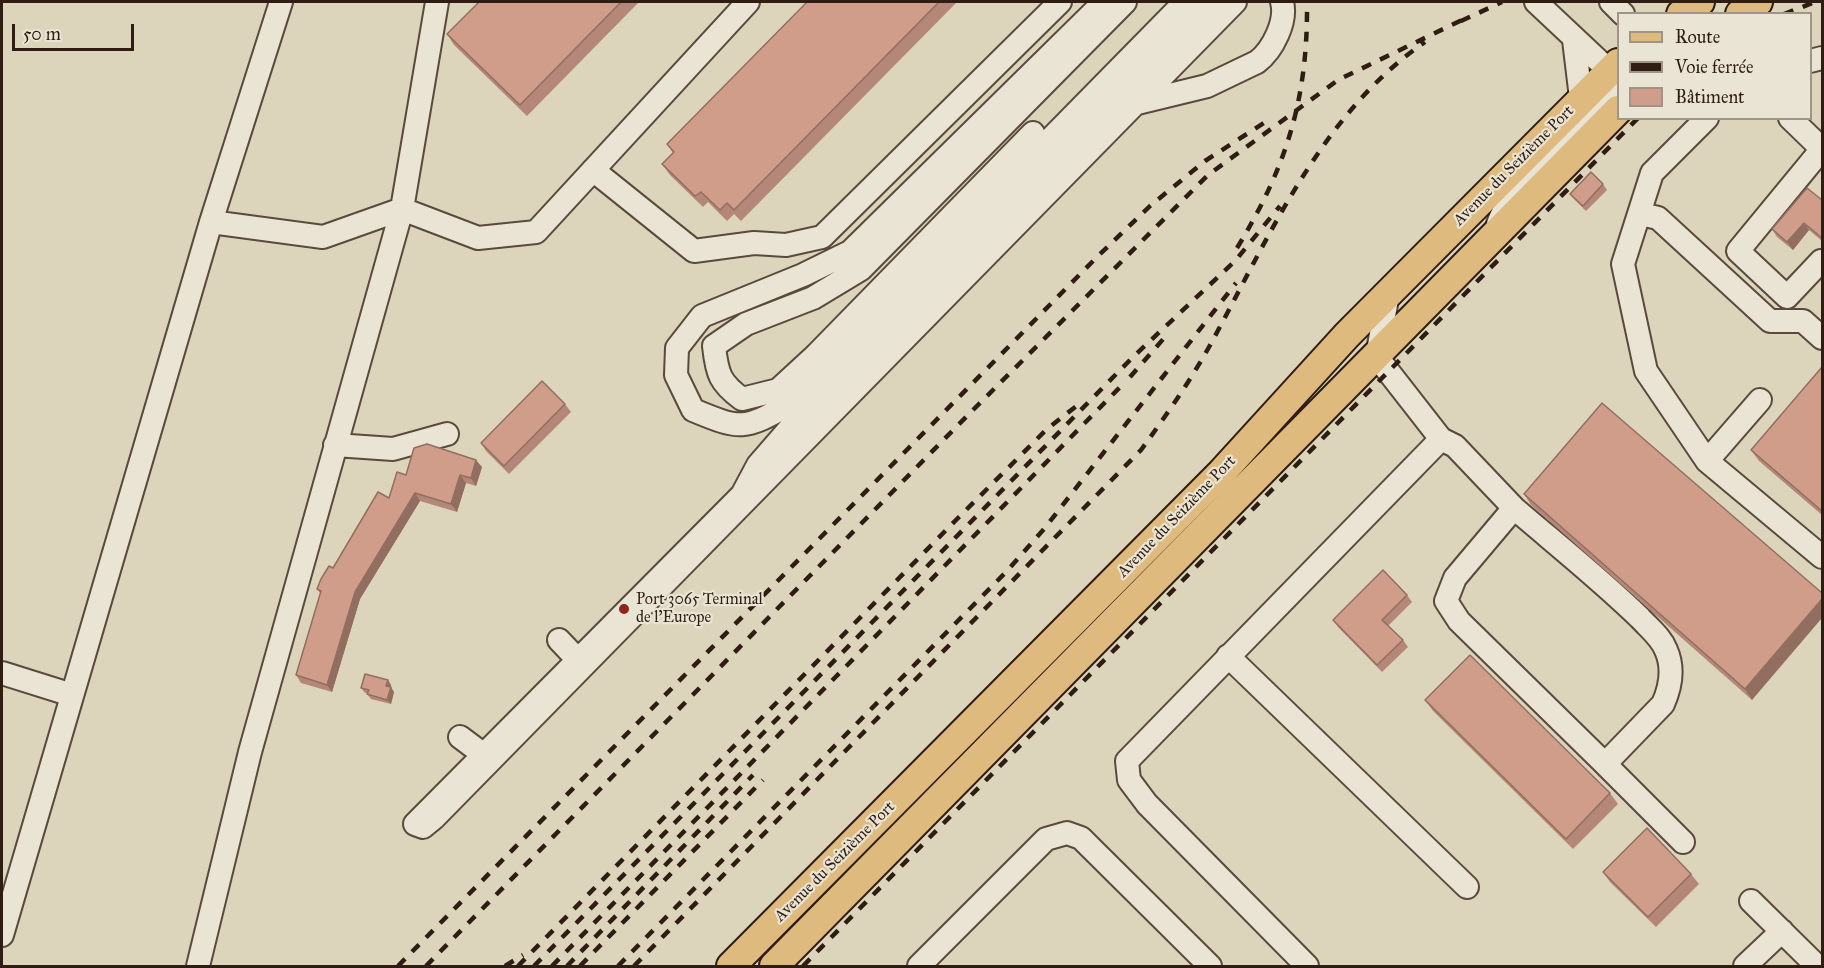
<!DOCTYPE html>
<meta charset="utf-8">
<style>
body{margin:0}
#map{position:relative;width:1824px;height:968px;overflow:hidden;background:#ddd5bb;font-family:"IM FELL Great Primer",serif}
canvas{display:block}
.frame{position:absolute;inset:0;border:3px solid #2f1c12;pointer-events:none}
.legend{position:absolute;left:1617px;top:12px;width:195px;height:108px;box-sizing:border-box;background:#e9e4d3;border:2px solid #9f9486;margin:0;padding:8px 10px;list-style:none;font-size:18px;color:#2f1c12}
.legend li{display:flex;align-items:center;gap:12px;height:30px}
.legend b{width:30px;border:2px solid #9f9486}
.scale{position:absolute;left:12px;top:24px;width:122px;height:27px;box-sizing:border-box;border:3px solid #2f1c12;border-top:0;padding-left:8px;font-size:18px;line-height:21px;white-space:nowrap;color:#2f1c12;-webkit-text-stroke:4px #e9e4d3;paint-order:stroke}
</style>
<div id="map">
<canvas width="1824" height="968"></canvas>
<div class="frame"></div>
<ul class="legend">
<li><b style="height:8px;background:#deba7e"></b>Route</li>
<li><b style="height:8px;background:#2f1c12"></b>Voie ferrée</li>
<li><b style="height:16px;background:#d19d8b"></b>Bâtiment</li>
</ul>
<div class="scale">50 m</div>
</div>
<script>
const c = document.querySelector('canvas').getContext('2d');
c.lineJoin = 'round';
function trace(path, color, width, dash) { c.strokeStyle = color; c.lineWidth = width; c.lineCap = dash ? 'butt' : 'round'; c.setLineDash(dash || []); c.stroke(path); }
function paint(path, color) { c.fillStyle = color; c.fill(path, 'evenodd'); }
function write(font, color, halo, rows, align = 'center') {
  c.font = font + ' "IM FELL Great Primer",serif'; c.lineWidth = 4.5; c.setLineDash([]); c.textBaseline = 'middle'; c.strokeStyle = halo; c.fillStyle = color; for (const [text, x, y, turn = 0] of rows) {
    c.save(); c.translate(x, y); c.rotate((+turn || 0) * Math.PI / 180); c.textAlign = isNaN(turn) ? turn : align; if (halo) c.strokeText(text, 0, 0); c.fillText(text, 0, 0); c.restore();
  }
}
const minor = new Path2D(`
 M1104,2l-254,250 -47,23 -101,41 -25,32 -1,27 17,35c48,20 51,20 97,-6l395,-402
 M1210,2l-419,425 -33,38 -16,30 -327,329 8,3 11,-9 801,-816
 M1536,2l82,77
 M1611,2l12,12
 M1574,40l7,58
 M1810,61l12,-3
 M1133,104l74,-18 50,-24c16,-12 30,-41 25,-60
 M1707,118l-55,55 -29,91 23,107 61,90 115,96
 M1790,118l32,31 -84,102 49,46 34,-36
 M1033,133l-217,222 -38,35 -36,9c-22,-16 -25,-25 -28,-53l32,-22 67,-26 48,-29 264,-267
 M593,170l101,81 60,-8 32,2 36,-8 238,-235
 M1641,214l17,4 112,103h33l19,17
 M211,222l112,15 79,-28 76,29 58,-6 212,-230
 M1498,224c17,-46 84,-103 120,-140
 M1441,439l14,7 59,62 -59,70 -9,23 13,20 146,143 58,-60c8,-18 11,-36 3,-54 -5,-13 -17,-22 -26,-32 -40,-39 -84,-74 -126,-110
 M335,445l58,4 54,-15
 M1707,461l53,-61
 M559,640l19,20
 M1228,656l239,231
 M2,673l70,22
 M460,737l24,18
 M1605,764l78,78
 M1751,901l66,65
 M2,935l209,-713 70,-220
 M198,966l52,-214 152,-543 35,-207
 M919,966l127,-127 21,-6 14,5 129,128
 M1307,966l-160,-162 -18,-24 -2,-19 314,-322 -64,-82 11,-64
 M1745,966l37,-35`);
const major = new Path2D(`
 M1681,14l19,-12
 M1740,14l18,-12
 M731,966l491,-494 125,-137 271,-272
 M774,966l844,-856`);
const rail = new Path2D(`
 M1784,14l31,-12
 M1461,21l41,-19
 M1237,248c50,-82 71,-150 70,-246
 M1130,377l35,-40
 M398,966l700,-710 52,-50 55,-45 65,-42
 M426,966l541,-550 241,-241 130,-95 128,-62
 M505,966l18,-11
 M518,966l440,-448 89,-89 32,-25
 M534,966l599,-609 102,-96 45,-55
 M552,966l574,-585
 M567,966l186,-191
 M580,966l183,-186
 M618,966l389,-395 37,-42 192,-246
 M634,966l507,-516c24,-33 48,-67 68,-103 59,-107 111,-233 216,-305
 M803,966l835,-848`);
const wall = new Path2D(`
 M479,2h160l-112,114 -73,-71 -7,-11z
 M807,2h150l-216,219 -7,-7 -7,7 -19,-19 -5,5 -33,-32 -8,-11 11,-11 -6,-9z
 M1603,184l4,6 -21,21 -12,-12 -4,-5z
 M1822,196v45l-13,-11 -16,20 -16,-13 -5,-8 50,-29z
 M1822,367v148l-63,-54 -8,-11z
 M565,404l6,8 -62,62 -23,-23 -5,-8z
 M482,467l-6,19 -10,-3 -9,29 -37,-11 -60,98 -28,93 -31,-9 -5,-8 25,-81 -4,-5 16,-21 56,-70 17,-23z
 M1524,494l298,99 -70,107 -221,-195z
 M1407,595l5,7 -24,24 15,14 5,7 -26,25 -44,-45 -5,-7z
 M388,680l3,5 -1,2 4,5 -3,12 -20,-5 -4,-5 1,-1h-3l-4,-5z
 M1425,700l185,93 8,11 -45,45 -140,-138z
 M1603,872l88,2 8,10 -43,43 -46,-45z`);
const shadedWall = new Path2D(`
 M1804,223l5,7 -16,20 -6,-8z
 M476,460l6,7 -6,19 -5,-8z
 M460,475l6,8 -9,29 -6,-8z
 M415,493l5,8 -60,98 -28,93 -5,-7 28,-93z
 M1822,599v19l-70,82 -7,-11z
 M388,680l3,5 -2,6 -3,-5z
 M391,687l3,5 -3,12 -4,-4z`);
const building = new Path2D(`
 M479,2h142l-101,103 -73,-71z
 M807,2h132l-205,208 -7,-7 -7,7 -19,-18 -6,4 -33,-32 12,-12 -7,-8z
 M1591,172l12,12 -20,22 -13,-12z
 M1807,188l15,12v-4v42l-18,-15 -17,19 -15,-13z
 M1822,367v144l-71,-61z
 M542,381l23,23 -61,62 -23,-23z
 M1602,403l220,190v6l-77,90 -221,-195z
 M427,444l49,16 -5,18 -11,-3 -9,29 -36,-11 -60,99 -28,93 -31,-10 25,-84 -4,-2 4,-10 8,-13 4,2 45,-76 11,6 8,-26 9,3 8,-27z
 M1383,570l24,25 -25,25 21,20 -26,25 -44,-45z
 M1470,655l140,138 -44,46 -141,-139z
 M365,674l23,6 -2,6 5,1 -4,13 -20,-6 2,-4 -8,-2z
 M1647,828l44,46 -43,43 -45,-45z`);
const markers = [
 [624,609,6,"#8f2418"]
];
const streetNames = [
 ["Avenue du Seizième Port",1514,166,-45],
 ["Avenue du Seizième Port",1177,517,-46],
 ["Avenue du Seizième Port",835,862,-45]
];
const poiNames = [
 ["Port 3065 Terminal",636,600],
 ["de l'Europe",636,618]
];
trace(minor, '#5a4a3c', 26);
trace(major, '#2f1c12', 32);
trace(minor, '#e9e4d3', 22);
trace(major, '#deba7e', 28);
trace(rail, '#2f1c12', 4.5, [10, 10]);
paint(wall, '#b48778');
paint(shadedWall, '#926e61');
paint(building, '#d19d8b');
trace(building, '#926e61', 1.5);
for (const [x, y, r, color] of markers) { const dot = new Path2D(); dot.arc(x, y, r, 0, 2 * Math.PI); c.fillStyle = color; c.fill(dot); trace(dot, '#e9e4d3', 2); }
write('16px', '#2f1c12', '#e9e4d3', streetNames);
write('16px', '#2f1c12', '#e9e4d3', poiNames, 'left');
</script>
